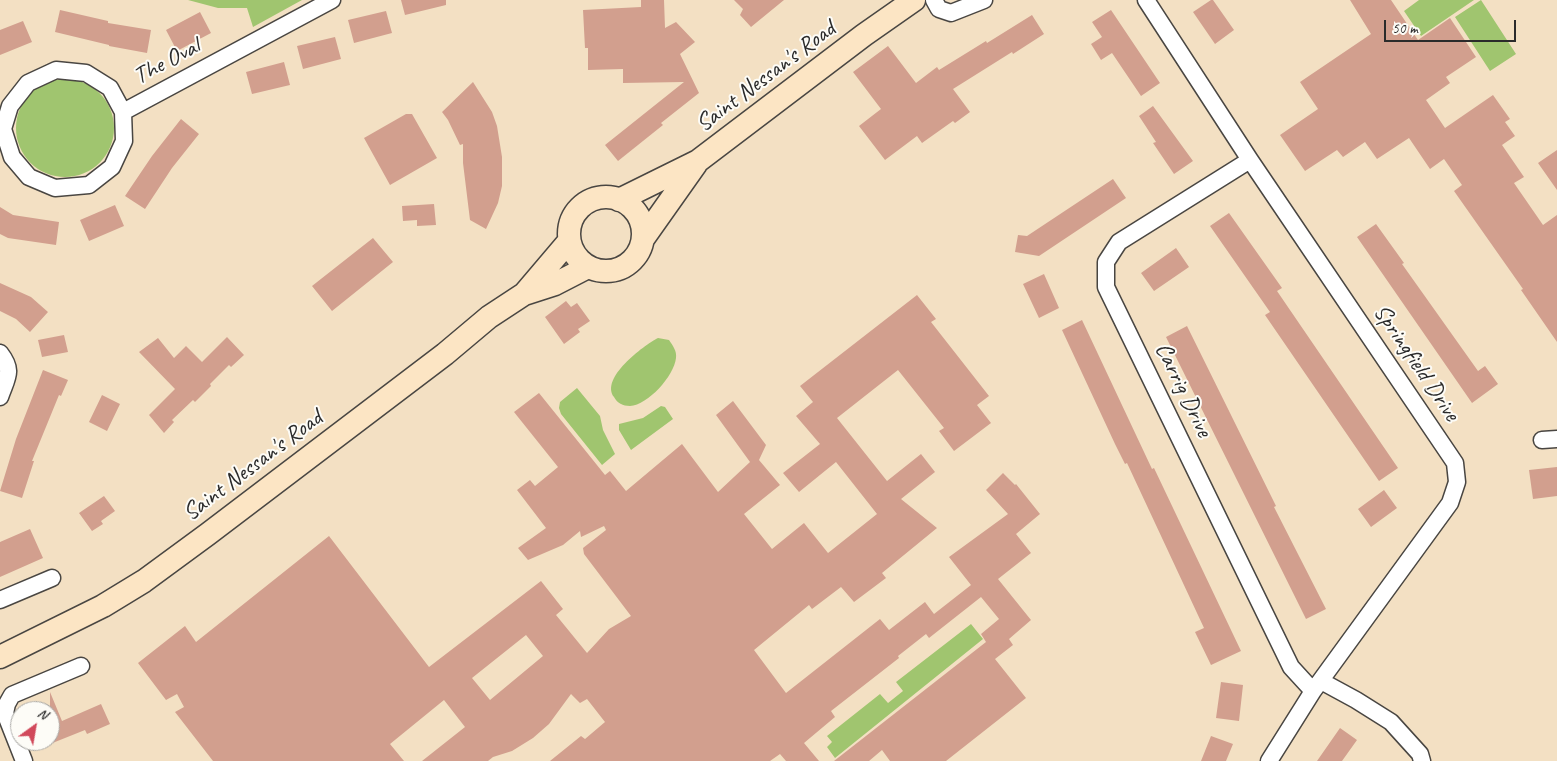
<!DOCTYPE html>
<style>
body{margin:0}
#map{position:relative;width:1557px;height:761px;overflow:hidden;background:#f3e0c3;font-family:Caveat,sans-serif}
canvas{display:block}
.north{position:absolute;left:10px;top:701px;width:50px;height:50px;box-sizing:border-box;background:#fdfcf7;border:1px solid #a9a8a5;border-radius:50%;rotate:32deg;font-size:14px;font-weight:700;line-height:20px;text-align:center;color:#2b2b2b}
.north::after{content:'';display:block;margin:auto;width:18px;height:22px;background:#d1495b;clip-path:polygon(50% 0,100% 100%,50% 72%,0 100%)}
.scale{position:absolute;left:1384px;top:20px;width:132px;height:22px;box-sizing:border-box;border:2px solid #2b2b2b;border-top:0;padding-left:6px;font-size:15px;line-height:18px;white-space:nowrap;color:#2b2b2b;-webkit-text-stroke:4px #fdfcf7;paint-order:stroke}
</style>
<div id="map">
<canvas width="1557" height="761"></canvas>
<div class="north">N</div>
<div class="scale">50 m</div>
</div>
<script>
const c = document.querySelector('canvas').getContext('2d');
c.lineJoin = 'round';
function paint(path, color) { c.fillStyle = color; c.fill(path, 'evenodd'); }
function trace(path, color, width, dash) { c.strokeStyle = color; c.lineWidth = width; c.lineCap = dash ? 'butt' : 'round'; c.setLineDash(dash || []); c.stroke(path); }
function write(font, color, halo, rows, align = 'center') {
  c.font = font + ' Caveat,sans-serif'; c.lineWidth = 4; c.setLineDash([]); c.textBaseline = 'middle'; c.strokeStyle = halo; c.fillStyle = color; for (const [text, x, y, turn = 0] of rows) {
    c.save(); c.translate(x, y); c.rotate((+turn || 0) * Math.PI / 180); c.textAlign = isNaN(turn) ? turn : align; if (halo) c.strokeText(text, 0, 0); c.fillText(text, 0, 0); c.restore();
  }
}
const green = new Path2D(`
 M188,0h114l-49,27 -6,-19h-29z
 M1419,0h55l-53,36 -17,-25z
 M1481,0l35,54 -26,17 -35,-54z
 M16 128a49 49 0 1 1 98 0a49 49 0 1 1-98 0Z
 M658,338l11,2c4,6 8,11 7,18 -2,18 -28,47 -46,48 -7,0 -13,-3 -16,-9 -14,-19 29,-51 44,-59z
 M577,388l23,28 3,14 12,24 -13,11 -41,-51 -2,-6 1,-6z
 M661,406l4,1 8,12 -42,31 -12,-20v-6l24,-6z
 M971,624l12,15 -148,119 -8,-11 5,-5 -5,-6 53,-42 8,9 15,-12 -7,-9z`);
const building = new Path2D(`
 M401,0h45v5l-41,10z
 M641,0h23l1,28 11,-6 19,20 -15,12 19,39 -38,30 2,2 -45,36 -13,-16 79,-63 -61,1v-14l-35,1v-22h-3l-2,-38 58,-3z
 M734,0h50l-33,27 -11,-12 3,-6z
 M1211,0h2l21,30 -19,14 -22,-32z
 M1350,0h41l27,40 32,-22 26,39 -30,20 4,6 -24,17 19,28 48,-33 17,24 -5,3 10,14 -13,9 22,32 -10,6 29,42 14,-10v127l-36,-52 2,-1 -69,-98 8,-6 -18,-26 -14,10 -21,-31 -32,21 -12,-17 -22,15 -6,-7 -32,21 -25,-36 38,-26 -18,-27 71,-48z
 M60,10l48,11v2l43,7 -4,23 -38,-7v-1l-54,-13z
 M1111,10l49,73 -19,13 -29,-43 -11,7 -10,-16 11,-7 -10,-15z
 M386,11l6,22 -38,10 -6,-23z
 M200,12l11,21 -34,18 -11,-21z
 M1032,15l12,19 -31,20 -1,-2 -59,37 17,23 -15,11 -2,-2 -31,22 -5,-7 -32,24 -26,-34 22,-17 -28,-37 35,-26 28,37 21,-16 2,3 47,-29 1,2z
 M23,21l9,21 -32,13v-25z
 M335,37l6,22 -38,10 -6,-23z
 M284,62l6,23 -38,9 -6,-22z
 M473,82l19,30 5,14 5,31v29l-4,17 -12,26 -16,-9 -7,-57v-19l-3,1 -12,-25 -6,-8z
 M1153,106l40,55 -19,13 -21,-31 3,-1 -17,-26z
 M406,114h6l25,44 -47,27 -26,-47z
 M181,119l18,15 -27,34 -27,41 -20,-13 27,-40z
 M1557,150v40l-19,-27z
 M1113,179l13,19 -87,58 -24,-4 3,-17 9,1z
 M434,204l2,21 -19,1v-6l-14,1 -1,-15z
 M115,205l9,21 -35,15 -9,-21z
 M0,207l13,8 46,7 -3,23 -48,-7 -8,-4z
 M1229,213l53,75 -5,3 121,177 -19,13 -114,-166 5,-3 -60,-86z
 M1376,224l28,39 -2,1 76,107 7,-5 13,18 -26,19 -115,-166z
 M373,238l20,24 -61,49 -20,-25z
 M1176,248l13,19 -35,24 -13,-18z
 M1044,274l15,34 -20,10 -16,-34z
 M0,283l31,14 17,15 -18,20 -14,-13 -16,-8z
 M917,295l19,24 -5,3 58,74 -12,9 14,18 -37,28 -15,-20 5,-3 -46,-58 -61,48 50,63 34,-27 14,18 -34,27 36,29 -55,45 4,5 -32,24 -13,-15 -29,22 -3,-4 -55,45 32,43 94,-74 9,11 36,-28 9,12 37,-29 -22,-28 59,-43 -22,-24 17,-17 12,12 1,-1 24,30 -24,20 15,19 -33,26 33,41 -22,19 4,6 -18,14 31,39 -80,63h-56l-8,-11 -13,11h-35l152,-119 -5,-8 18,-15 -18,-22 -52,41 -3,-4 -28,22 1,2 -68,53 4,6 -31,26 15,18h-33l-6,-7 -10,7h-220l31,-25 4,3 20,-17 -18,-23 -7,4 -9,-9 -22,30 -16,14 -21,13 -19,6 -5,4h-66l43,-34 -21,-27 -54,44 14,17h-191l-38,-49 9,-5 -7,-13 -11,6 -28,-37 47,-37 11,16 133,-106 100,131 112,-86 22,28 -7,6 31,38 22,-24 22,-13 -47,-62 -1,-6 23,-18 -2,-4 -23,11 -1,-6 -17,14 -35,15 -10,-12 28,-20 -29,-38 13,-10 5,6 23,-19 -44,-55 25,-19 66,82 5,-4 16,20 56,-47 36,48 32,-30 -34,-47 17,-14 33,44 -7,15 21,25 -36,29 28,35 32,-26 24,30 49,-39 -41,-52 -37,30 -16,-19 37,-29 -24,-28 17,-14 -13,-16zM526,635l17,21 -53,44 -18,-22z
 M566,301l5,6 6,-4 13,18 -12,8 2,3 -16,12 -19,-27z
 M1082,320l70,149 2,-1 87,183 -30,14 -16,-33 9,-4 -77,-165 -2,1 -10,-20 -53,-114z
 M1187,326l89,180 -2,1 52,102 -20,10 -140,-282z
 M64,335l4,17 -26,5 -4,-17z
 M227,337l17,18 -13,12 -2,-2 -19,19 1,2 -16,16 -2,-2 -21,20 2,2 -10,11 -15,-18 26,-26 -36,-37 19,-14 16,20 12,-12 16,16z
 M43,370l25,10 -7,16 -2,-1 -27,66h2l-12,37 -22,-7 16,-52z
 M102,395l18,9 -13,27 -18,-9z
 M1557,467v29l-24,3 -4,-29z
 M1384,490l13,18 -26,19 -13,-18z
 M104,496l11,15 -14,10 2,3 -11,7 -13,-18z
 M30,529l13,29 -43,19v-35z
 M1221,682l22,3 -4,36 -23,-3z
 M50,692l12,29 39,-17 9,20 -23,10 -2,-4 -35,14z
 M1340,728l17,12 -15,21h-25z
 M1211,736l22,8 -7,17h-25z`);
const street = new Path2D(`
 M934,0l5,9 12,4 33,-13
 M1146,0l104,160 205,303 2,19 -7,21 -137,188 -44,70
 M56,70l30,3 24,15 13,24 1,29 -12,26 -23,18 -34,3 -26,-11 -17,-20 -9,-28 7,-23 18,-23z
 M123,112l209,-112
 M1250,160l-131,82 -13,20v25l185,380 22,24
 M0,353c14,18 7,24 0,44
 M1542,440l15,-1
 M0,600l52,-22
 M1321,681l35,19 35,22 29,32 2,7
 M24,761l-19,-48 2,-9 5,-9 69,-29`);
const secondary = new Path2D(`
 M569 234a37 37 0 1 1 74 0a37 37 0 1 1-74 0Z
 M619,200l79,-39 166,-126 50,-35
 M643,239l53,-75
 M524,294l45,-53
 M0,657l103,-51 41,-25 64,-47 237,-180 44,-37 35,-23 31,-10 33,-17`);
const streetNames = [
 ["The Oval",167,62,-28],
 ["Saint Nessan's Road",766,77,-37],
 ["Springfield Drive",1416,363,56],
 ["Carrig Drive",1183,390,64],
 ["Saint Nessan's Road",253,466,-37]
];
paint(green, '#a0c56f');
paint(building, '#d29f8e');
trace(street, '#494642', 19);
trace(secondary, '#494642', 25);
trace(street, '#fff', 16);
trace(secondary, '#fce5c4', 22);
write('24px', '#2b2b2b', '#fdfcf7', streetNames);
</script>
